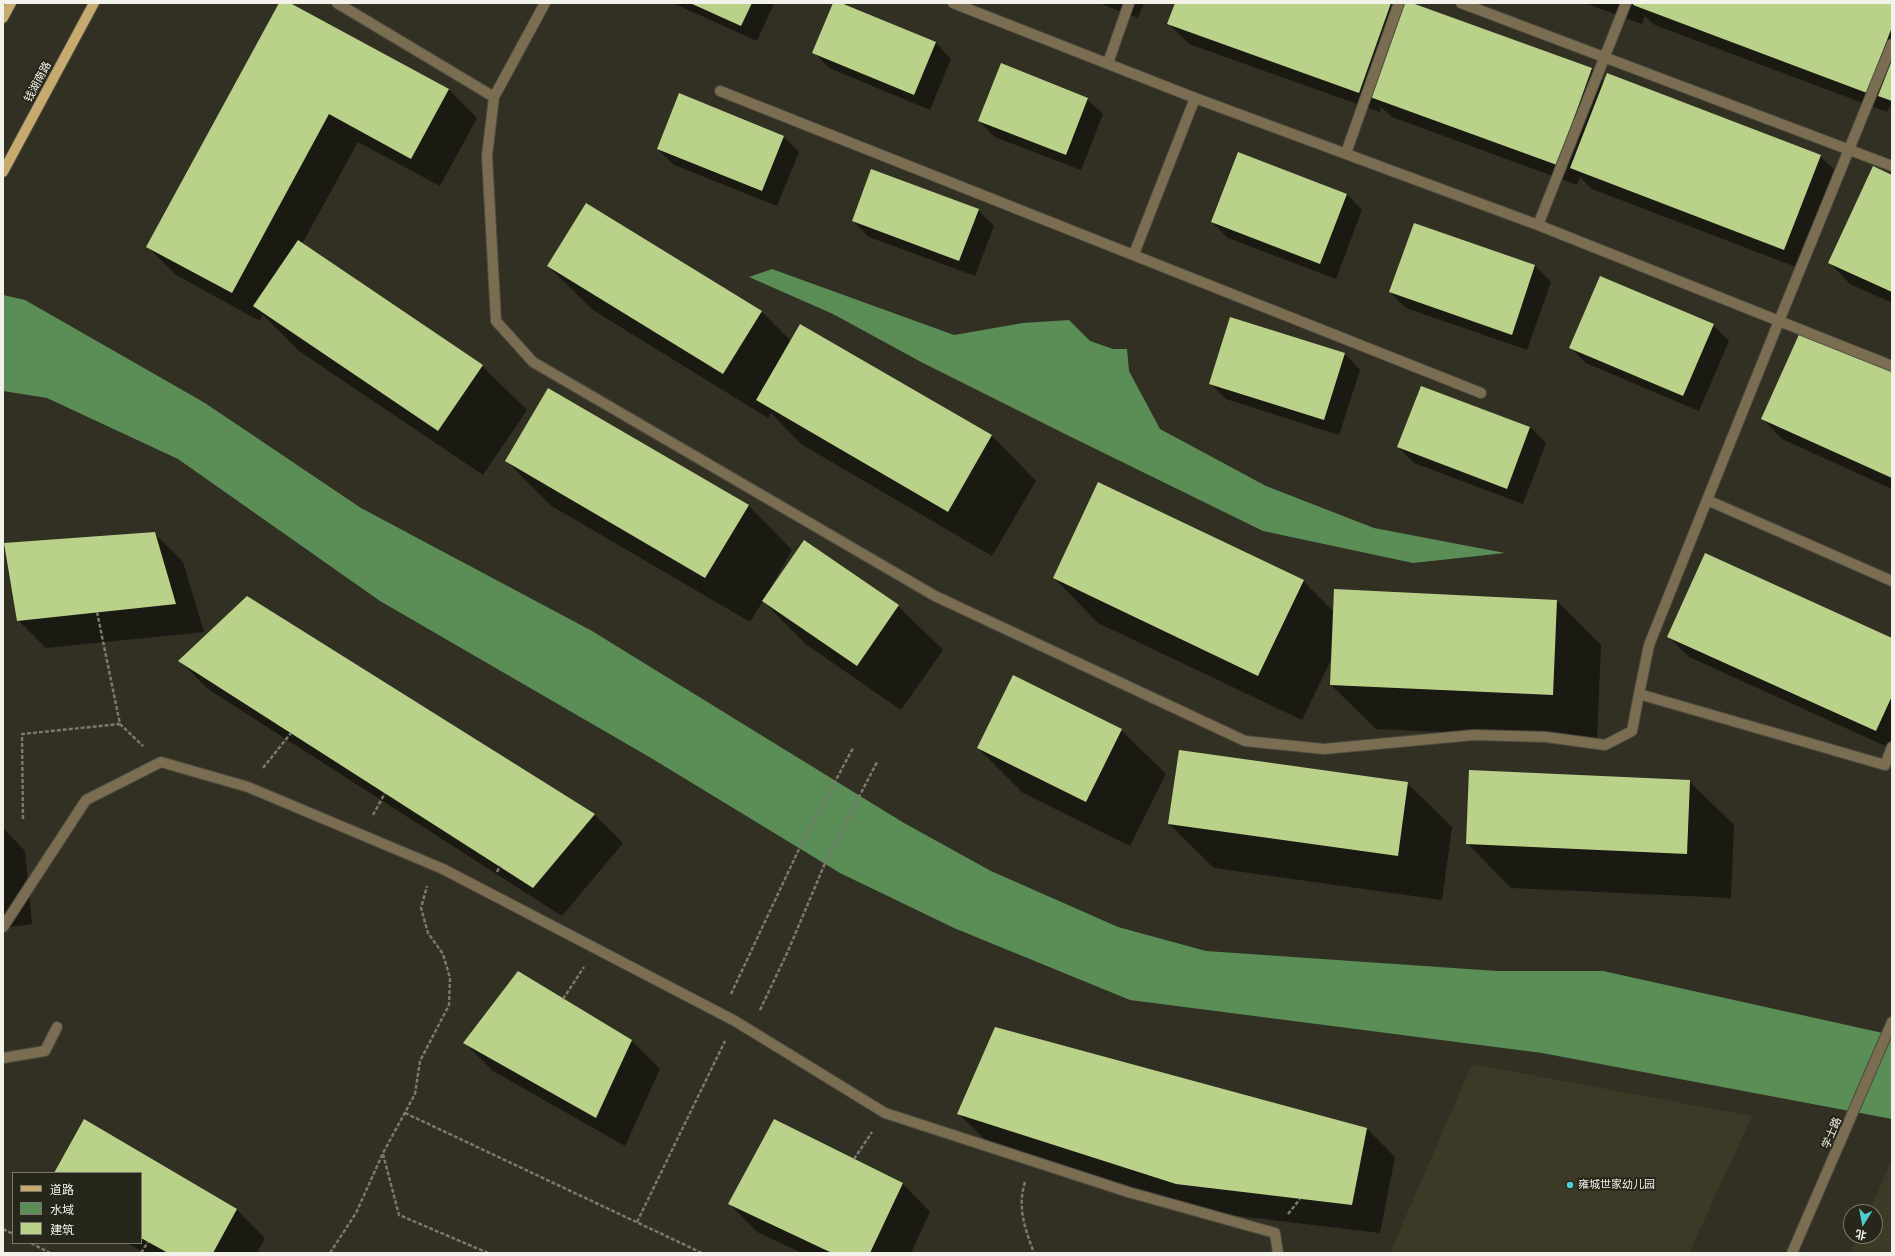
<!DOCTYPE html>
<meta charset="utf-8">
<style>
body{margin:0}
#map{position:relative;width:1895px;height:1256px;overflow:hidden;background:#313023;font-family:Lora,"Noto Sans SC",serif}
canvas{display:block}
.frame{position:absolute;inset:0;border:4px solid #f2f2ea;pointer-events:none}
.legend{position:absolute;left:12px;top:1172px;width:130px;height:72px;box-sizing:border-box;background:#27261a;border:1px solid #78786d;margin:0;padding:5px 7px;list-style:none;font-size:12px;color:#f2f2ea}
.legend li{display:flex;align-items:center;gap:8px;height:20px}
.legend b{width:20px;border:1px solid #78786d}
.north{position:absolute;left:1843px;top:1204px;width:40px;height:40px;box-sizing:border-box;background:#27261a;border:1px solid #78786d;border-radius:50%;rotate:191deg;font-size:11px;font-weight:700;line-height:16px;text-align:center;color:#f2f2ea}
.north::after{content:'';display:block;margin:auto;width:14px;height:18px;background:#51ccd1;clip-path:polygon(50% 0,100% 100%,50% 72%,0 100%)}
</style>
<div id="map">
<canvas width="1895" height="1256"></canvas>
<div class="frame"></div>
<ul class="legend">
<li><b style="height:5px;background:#c6aa6f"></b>道路</li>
<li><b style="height:11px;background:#5b8d56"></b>水域</li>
<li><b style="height:11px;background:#bad18a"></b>建筑</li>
</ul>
<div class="north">北</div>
</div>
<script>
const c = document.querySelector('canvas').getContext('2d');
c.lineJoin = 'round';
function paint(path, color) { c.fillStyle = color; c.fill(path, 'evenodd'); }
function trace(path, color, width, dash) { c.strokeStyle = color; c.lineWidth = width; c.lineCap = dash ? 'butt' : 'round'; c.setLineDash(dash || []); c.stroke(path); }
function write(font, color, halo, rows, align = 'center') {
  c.font = font + ' Lora,"Noto Sans SC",serif'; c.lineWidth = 4; c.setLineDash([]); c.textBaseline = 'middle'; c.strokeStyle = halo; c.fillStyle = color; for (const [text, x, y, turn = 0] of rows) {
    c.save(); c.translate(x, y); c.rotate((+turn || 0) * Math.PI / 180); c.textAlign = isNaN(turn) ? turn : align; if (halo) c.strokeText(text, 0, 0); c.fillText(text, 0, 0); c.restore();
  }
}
const built = new Path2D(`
 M1472,1064l280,52 -63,137h-299z
 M1892,1159v94h-42l8,-17h17v-24h-6z`);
const water = new Path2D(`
 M772,269l182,66 69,-12 46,-3 21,21 23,8h14l2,22 31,58 106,57 108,42 131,25 -92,10 -150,-32 -202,-99 -138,-69 -90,-49 -84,-37z
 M3,295l22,5 180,103 156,105 231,123 312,192 87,48 127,56 88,24 291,20h106l289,64v84l-350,-66 -412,-53 -176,-72 -114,-55 -189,-115 -271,-157 -202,-142 -131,-61 -44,-7z`);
const shadow = new Path2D(`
 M281,3h7l161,87 28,28 -37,68 -82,-44 -56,102 180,122 45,44 -44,65 -184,-124 -36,-36 -3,6 -84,-46 -28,-28z
 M673,3h101l-17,38z
 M834,3h5l97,40 15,16 -21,51 -101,-42 -15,-16z
 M1099,3h45l-6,15z
 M1176,3h225l3,3 1,-3h4l183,66 12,13 216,74 21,20 -37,94 -212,-81 -12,-12 -3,8 -185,-68 -11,-10 -1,5 -191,-68 -20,-20z
 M1585,3h307v106l-2,-3 -3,6 -232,-87 -10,-9 -3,8z
 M1087,99l16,15 -22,56 -86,-33 -16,-16z
 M783,136l16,16 -22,54 -103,-41 -16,-16z
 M1892,176v127l-42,-19 -20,-21z
 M1347,194l15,16 -26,69 -108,-41 -16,-16z
 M586,204l176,108 29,29 10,-16 191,111 44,45 -44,75 -191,-112 -30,-31 -3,5 -175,-108 -45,-44z
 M978,210l16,16 -19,50 -106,-39 -16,-16z
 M1414,224l121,42 16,16 -24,68 -121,-42 -16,-16z
 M1713,325l16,16 -30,70 -113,-48 -16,-16z
 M1345,354l15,16 -21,65 -113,-36 -16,-16z
 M1892,373v116l-110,-50 -20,-21z
 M1422,387l108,40 16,16 -23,61 -109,-41 -16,-16z
 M506,460l242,45 44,45 -20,35 126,21 45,44 -42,60 -94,-65 -44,-44 -13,21 -200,-117z
 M154,533l29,29 21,70 -158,16 -28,-28z
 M1054,578l249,3 31,31 223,-11 44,44 -4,94 -221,-10 -45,-44 1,-27 -30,62 -204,-97z
 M1668,636l224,3v110l-203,-92z
 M180,661l414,153 29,29 -61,73 -354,-227z
 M1121,730l45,44 -36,72 -107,-53 -45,-45z
 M1689,781l45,44 -3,73 -220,-10 -44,-45z
 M1407,783l45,44 -10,73 -228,-32 -45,-44z
 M3,828l22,23 7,73 -29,4z
 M519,972l113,69 28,28 -35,77 -132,-75 -28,-28z
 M959,1114l408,15 28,28 -15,76 -175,-21 -218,-70z
 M84,1120l153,90 28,28 -8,15h-112l-18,-10h14v-70h-86z
 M902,1183l28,29 -19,41h-109l-45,-21 -28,-29z`);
const building = new Path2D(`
 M279,3h11l159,86 -38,70 -82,-45 -97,179 -86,-46z
 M690,3h62l-11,23z
 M833,3h8l95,39 -22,53 -102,-42z
 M1175,3h216l-32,90 -192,-69z
 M1404,3h8l180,65 -35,97 -187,-68z
 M1634,3h258v24l-25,66 -234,-88z
 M1892,60v41l-14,-5z
 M1001,63l87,35 -22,57 -88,-34z
 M1607,73l214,82 -37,95 -214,-82z
 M679,93l105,43 -22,55 -105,-42z
 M1238,152l109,42 -27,70 -109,-42z
 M1873,166l19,9v117l-64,-29z
 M871,169l108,40 -20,52 -107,-40z
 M586,203l176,108 -39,63 -176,-108z
 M1414,223l121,42 -23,70 -123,-43z
 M298,240l185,125 -45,66 -185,-125z
 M1600,276l114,48 -31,72 -114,-48z
 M1230,317l115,36 -21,67 -115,-36z
 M800,324l192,111 -44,77 -192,-112z
 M1801,330l91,42v106l-131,-59z
 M1421,386l109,41 -23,62 -110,-42z
 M548,388l201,117 -44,73 -200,-117z
 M1098,482l206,98 -46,96 -205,-98z
 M155,532l21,72 -159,17 -13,-78z
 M804,540l95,65 -42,61 -95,-65z
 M1705,553l187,85v58l-16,35 -209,-94z
 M1334,589l223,11 -4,95 -223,-10z
 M247,596l348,218 -62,74 -355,-227z
 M1013,675l109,54 -36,73 -109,-54z
 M1179,750l229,32 -10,74 -230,-32z
 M1469,770l221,10 -3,74 -221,-10z
 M518,971l114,69 -36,78 -133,-75z
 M995,1027l372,101 -15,77 -176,-21 -219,-70z
 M84,1119l153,90 -24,44h-45l-27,-15v-65h-87z
 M774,1119l129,64 -33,70h-38l-104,-49z`);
const path = new Path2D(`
 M97,612l23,112 23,22
 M263,768l28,-35
 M373,815l12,-22
 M23,819l-1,-85 98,-10
 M497,872l3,-6
 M731,994l69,-147 53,-99
 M563,999l21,-32
 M760,1010l28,-59 38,-90 51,-99
 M405,1113l297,140
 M383,1154l16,61 89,38
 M854,1159l18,-27
 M1025,1182c-8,25 0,47 9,71
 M1288,1214l12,-15
 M637,1222l88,-181
 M3,1229l10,5
 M31,1243l19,10
 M141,1253l7,-11
 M330,1253l26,-40 27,-60 32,-59 5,-33 29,-56 1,-27 -7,-24 -15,-21 -7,-25 6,-22`);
const service = new Path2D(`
 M337,3l157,94 -7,59 9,165 37,41 402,234 310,145 79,8 150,-14 72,2 59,8 27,-14 7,-37 246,71 7,-18
 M953,3l242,95 343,127 241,96 -72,179 185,81
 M1461,3l431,163
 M1892,44l-113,277 113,45
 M1108,63l21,-60
 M720,91l761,302
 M494,97l51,-94
 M1346,153l53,-150
 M1538,225l88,-222
 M1134,254l61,-156
 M1639,694l10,-49 58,-145
 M3,927l83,-127 75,-38 87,25 195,82 292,152 150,92 243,79 147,41 3,20
 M3,1058l42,-7 12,-24`);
const tertiary = new Path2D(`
 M1792,1253l100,-231`);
const primary = new Path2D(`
 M3,18l8,-15
 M3,172l91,-169`);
const markers = [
 [1570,1185,4,"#51ccd1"]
];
const streetNames = [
 ["钱湖南路",38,82,-62],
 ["学士路",1832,1133,-67]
];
const poiNames = [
 ["雍城世家幼儿园",1578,1185]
];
paint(built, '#3b3a26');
paint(water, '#5b8d56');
paint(shadow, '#0007');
paint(building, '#bad18a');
trace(service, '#4c4b3f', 12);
trace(tertiary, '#4c4b3f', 12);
trace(primary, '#4c4b3f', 12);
trace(path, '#79796d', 2.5, [4, 2]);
trace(service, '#7a6d51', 10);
trace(tertiary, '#7a6d51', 10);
trace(primary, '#c6aa6f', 10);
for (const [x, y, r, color] of markers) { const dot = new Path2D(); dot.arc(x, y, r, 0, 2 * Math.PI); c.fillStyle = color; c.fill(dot); trace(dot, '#27261a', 1.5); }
write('11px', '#f2f2ea', '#27261a', streetNames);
write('11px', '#f2f2ea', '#27261a', poiNames, 'left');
</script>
